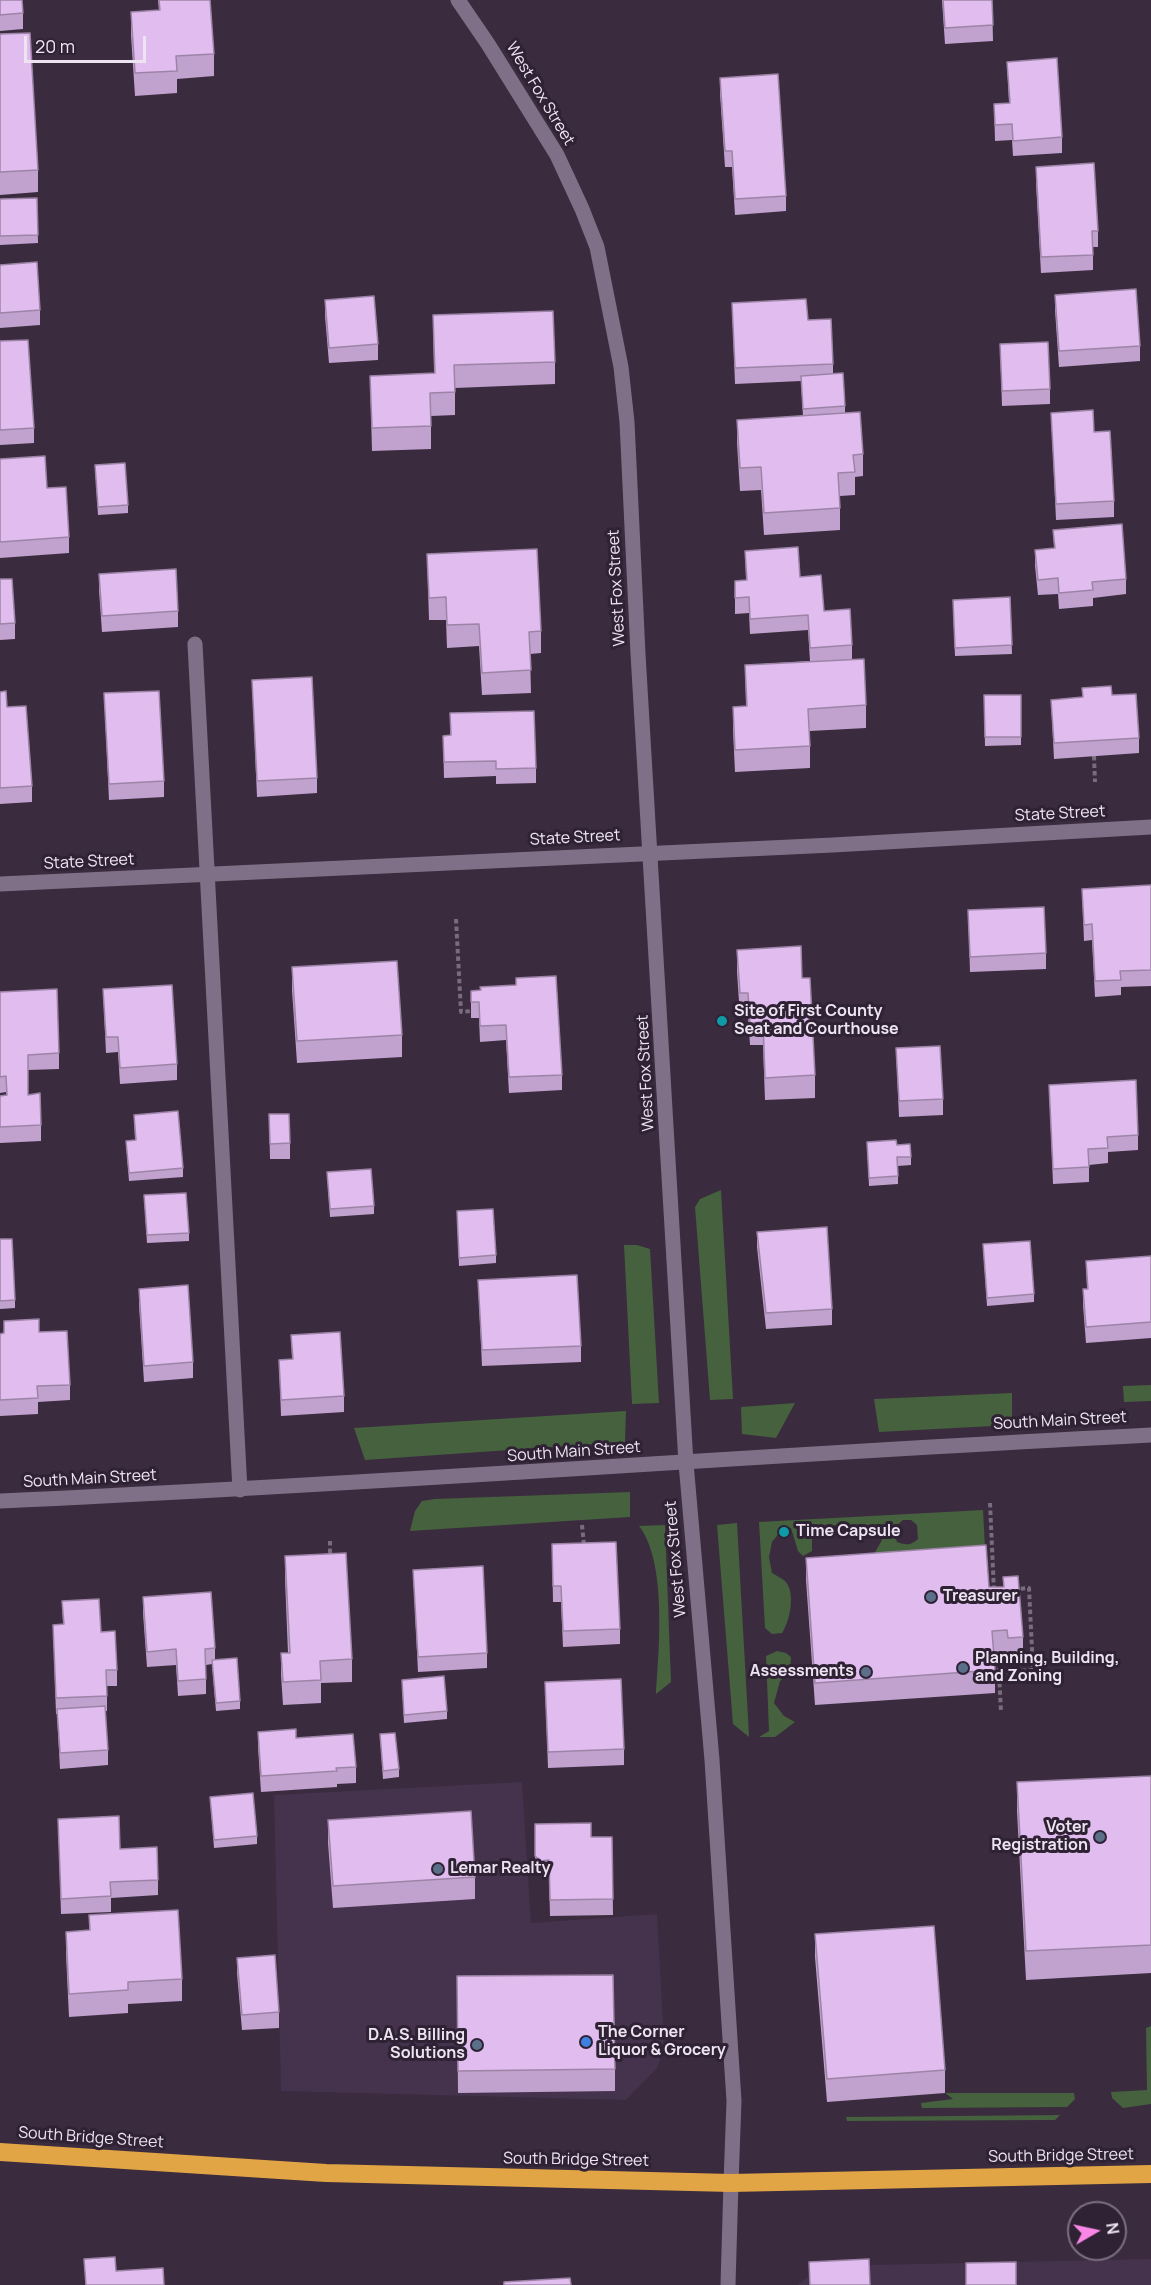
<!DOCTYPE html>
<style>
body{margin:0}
#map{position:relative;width:1151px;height:2285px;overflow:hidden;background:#3a2b3f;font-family:Manrope,sans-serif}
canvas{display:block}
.north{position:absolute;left:1067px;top:2201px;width:60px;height:60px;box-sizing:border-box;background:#302235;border:2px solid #7c7080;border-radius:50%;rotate:81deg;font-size:16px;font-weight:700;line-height:24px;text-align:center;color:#eee4f1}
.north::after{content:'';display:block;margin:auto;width:21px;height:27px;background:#fa87e7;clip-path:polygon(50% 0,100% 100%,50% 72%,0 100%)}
.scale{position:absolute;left:24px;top:36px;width:122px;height:27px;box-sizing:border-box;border:3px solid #eee4f1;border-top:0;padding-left:8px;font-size:18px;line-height:21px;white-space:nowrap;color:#eee4f1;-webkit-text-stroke:4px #302235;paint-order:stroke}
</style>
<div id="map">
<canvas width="1151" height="2285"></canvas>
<div class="north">N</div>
<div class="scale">20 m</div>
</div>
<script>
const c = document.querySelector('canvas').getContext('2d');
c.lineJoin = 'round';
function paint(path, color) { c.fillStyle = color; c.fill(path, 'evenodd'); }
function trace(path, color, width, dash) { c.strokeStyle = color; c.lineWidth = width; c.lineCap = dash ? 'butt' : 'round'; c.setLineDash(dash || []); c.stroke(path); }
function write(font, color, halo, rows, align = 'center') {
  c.font = font + ' Manrope,sans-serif'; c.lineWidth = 6; c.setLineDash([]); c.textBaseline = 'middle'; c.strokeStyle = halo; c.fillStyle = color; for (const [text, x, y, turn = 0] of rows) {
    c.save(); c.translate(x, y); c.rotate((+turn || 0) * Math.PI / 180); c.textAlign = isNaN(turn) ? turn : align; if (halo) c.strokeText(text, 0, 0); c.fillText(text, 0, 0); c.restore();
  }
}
const built = new Path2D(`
 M522,1782l9,141 126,-9 7,127 -6,26 -32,33 -345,-9 -7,-296z
 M1151,2259v26h-354l26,-19z`);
const green = new Path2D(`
 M721,1190l12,209 -23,1 -15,-193 5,-8z
 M624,1245h13l13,4 9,154 -27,1z
 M1151,1385v16l-27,1 -1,-16z
 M1012,1393v32l-133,7 -5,-33z
 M795,1403l-19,35 -34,-4 -1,-27z
 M626,1411l-1,31 -260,18 -11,-32z
 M630,1492v25l-220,14 5,-20 7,-10 13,-2z
 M983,1510l3,57 -131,-13h19l8,-14 -4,-8c-15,5 -18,3 -28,-7l-32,1 -6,5v20l-9,5 -5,-5 -7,-23 -7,-1 -12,15 -3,15 3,16c4,2 9,5 13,8 11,11 5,40 -3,52l-10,1 -7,-6 -6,-106zM903,1520h8l6,5 1,14c-8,7 -12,6 -21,3l-4,-13z
 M737,1523l11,194 1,20 -16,-13 -16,-199z
 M665,1525l6,157 -15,12c3,-45 11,-132 -17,-168z
 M777,1651l9,2 5,4 -1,16 -10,8 -6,22 10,13 11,6 -20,15h-16l10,-6 -3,-75z
 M1151,2026v78l-28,4 -11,-10 -1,-6 36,-2 -1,-62z
 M945,2093h129l1,6 -8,8 -145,1 -1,-5 32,-4z
 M1060,2115l-5,5 -208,1 -1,-4z`);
const path = new Path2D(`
 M1094,756l1,26
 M456,919l5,93 10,-1
 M990,1503l4,89
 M582,1525l2,20
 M330,1541v16
 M998,1653l3,59
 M999,1672l34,-2 -4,-82 -13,1`);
const lane = new Path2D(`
 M195,644l45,846`);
const street = new Path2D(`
 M0,884l833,-39 318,-18
 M0,1501c384,-17 767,-47 1151,-66
 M728,2285l3,-102`);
const secondary = new Path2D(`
 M458,0l30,44 69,111 25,54 15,38 24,120 6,55 11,232 48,809 26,297 22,341 -3,82`);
const highway = new Path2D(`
 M0,2152l326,21 405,10 420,-9`);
const wall = new Path2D(`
 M0,0l23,13v16l-23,2z
 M158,0h52l4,54v22l-37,3v14l-42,3 -4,-61v-23l28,-1z
 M942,0h50l1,41 -48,3z
 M0,34l38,136v22l-38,3z
 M1007,62l55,75v16l-49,3 -1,-16 -17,1 -1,-37 15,-1z
 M720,78l66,118v15l-51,4 -3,-48h-7l-5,-73z
 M1036,167l62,64v16h-5v23l-52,3 -5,-90z
 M37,198l1,45 -38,2v-46z
 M0,265l40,45v15l-40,3z
 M1055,295l85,51v15l-81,6 -4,-57z
 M325,300l53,44v16l-49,3 -4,-47z
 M732,303l76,17 25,44v10l12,32v7l18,41v22l-8,1v18l-15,1v34l-76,5 -3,-45 -21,1 -3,-48v-23l66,-4 -2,-35 -66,3z
 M433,315l122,47v22l-100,4v27l-24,1v33l-59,2 -2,-75 64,-3z
 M0,341l34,87v15l-34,2z
 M1000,344l50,45v15l-48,2z
 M1051,413l43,19 20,69v16l-58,3z
 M0,459l47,29 22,49v16l-69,5z
 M95,465l33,40v8l-30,2z
 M1053,530l73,49v15l-33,4v8l-34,3 -1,-15 -20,1 -3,-29v-16l19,-2z
 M745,551l55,26 24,34 28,34v14l14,46v23l-56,3v37l-75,4 -2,-42v-23l13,-1 -1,-41 65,-4 -2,-31 -58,4 -1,-21 -14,1v-33l11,-1z
 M427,554l114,77v22l-11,1 1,39 -49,2 -3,-49 -32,2 -1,-28h-17z
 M99,574l79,37v16l-76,5 -3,-42z
 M0,579l15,44v16l-15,1z
 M1010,597l2,57 -57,2 -2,-48z
 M252,680l65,98v15l-60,4z
 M1082,688l30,7 27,43v15l-85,6 -3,-59 31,-3z
 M0,692l7,15 25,79v16l-32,2z
 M104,693l60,88v16l-55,3z
 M984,695h37v50l-36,1z
 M450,713l86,55v15l-40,1v-8l-52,2 -1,-42 7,-1z
 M1151,885v101l-30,1v8l-26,2 -3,-57 -8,1 -2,-52z
 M968,910l78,43v16l-76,3z
 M737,950l65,28 13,97v23l-50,2 -2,-55h-13l-2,-29h-8l-3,-44z
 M292,967l110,68v22l-105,6 -5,-73z
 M480,987l82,88v15l-53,3 -3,-53 -26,2 -1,-24h-8v-27l9,-1z
 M103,989l74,75v16l-57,4 -2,-32 -12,1z
 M0,992l59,61v16l-31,1v25l13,30v16l-41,2v-47l7,-1 -1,-3 -6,1z
 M896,1048l47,51v16l-44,2z
 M1049,1085l89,50v15l-30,2v11l-19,2v17l-36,2z
 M269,1114l21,29v16h-20z
 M134,1115l49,53v9l-54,4 -3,-40 9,-1z
 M867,1142l30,3 14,12v8l-13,1v18l-29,2z
 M327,1172l47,34v8l-44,3z
 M144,1195l45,38v8l-42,2z
 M457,1211l39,44v8l-37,3z
 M757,1232l75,77v16l-66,4 -9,-82z
 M0,1239l15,61v8l-15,1z
 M983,1244l51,50v8l-47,4z
 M1151,1256v82l-65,5 -3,-38v-16h4l-1,-28z
 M478,1280l103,66v16l-99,4z
 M139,1289l54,73v16l-49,4 -5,-77z
 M4,1321l35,11 31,53v15l-32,2v12l-38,2v-82l4,-1z
 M291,1335l53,61v16l-63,4 -2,-56 13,-1z
 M552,1544l68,85v15l-57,3 -2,-45h-8z
 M285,1556l67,103v23l-31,1v20l-38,2 -2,-30v-22h7l-3,-74z
 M806,1558l183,29h14v-10l20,60v23h-15l-1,-8 -13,1 1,17v23l-180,12 -9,-125z
 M413,1570l74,83v15l-69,4z
 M143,1597l72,51v12l25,41v8l-24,2 -4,-47 -6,1v29l-28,2 -2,-31 -29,2 -4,-54z
 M62,1601l39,31 16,38v16h-10v25h-2l3,39v15l-48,4 -3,-55h-1l-3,-89 10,-1z
 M402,1680l45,31v8l-43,4z
 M545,1682l79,67v16l-76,3z
 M258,1732l38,6 60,29v16l-19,1v3l-76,5 -3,-45z
 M380,1734l19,35v8l-16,2z
 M1151,1776v197l-125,7 -9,-169v-29z
 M210,1797l47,39v8l-43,4z
 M58,1819l62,30 38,31v15l-47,3v14l-50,2z
 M328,1820l147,57v22l-142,9 -5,-65z
 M535,1824l56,13h21l1,78 -63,1 -1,-40h-8l-6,-4z
 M89,1915l93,64v22l-54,3v9l-59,4 -3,-63v-22l23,-2z
 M815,1934l130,136v23l-118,9 -12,-145z
 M237,1958l42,54v16l-37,2 -5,-57z
 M457,1976l158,93v22l-157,2z`);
const building = new Path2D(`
 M0,0h22l1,13 -23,2z
 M159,0h51l4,54 -38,2 1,15 -42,2 -4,-61 29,-2z
 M943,0h49l1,25 -48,3z
 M30,33l8,137 -38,2v-138z
 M1057,58l5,79 -49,4 -1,-17 -17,1 -1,-21 16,-1 -3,-41z
 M778,74l8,122 -51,3 -3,-48h-7l-5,-73z
 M1094,163l4,68h-6l1,24 -52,2 -5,-90z
 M37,198l1,37 -38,1v-37z
 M37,262l3,48 -40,3v-48z
 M1136,289l4,57 -81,5 -4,-56z
 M374,296l4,48 -49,4 -4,-48z
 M806,299l2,21 23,-1 2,45 -98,4 -3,-65z
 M553,311l2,51 -101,3 1,27 -25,1 1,33 -59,2 -2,-52 65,-3 -2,-58z
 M28,340l6,88 -34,2v-89z
 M1048,342l2,47 -48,2 -2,-47z
 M843,373l2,33 -42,3 -2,-33z
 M1093,410l1,22 16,-1 4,70 -58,3 -5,-91z
 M860,412l3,42 -10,1 2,17 -17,1 2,35 -76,5 -3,-46 -21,1 -3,-48z
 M45,456l2,32 19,-1 3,50 -69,5v-83z
 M125,463l3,42 -30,2 -3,-42z
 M1122,524l4,55 -34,3 1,8 -34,3 -1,-15 -20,2 -3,-30 20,-2 -2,-18z
 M798,547l2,30 21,-2 3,36 26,-2 2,36 -42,3 -2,-33 -58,4 -1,-22 -14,1v-17l12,-1 -2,-29z
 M537,549l4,82 -12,1 2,38 -49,3 -3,-49 -32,1 -1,-28 -17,1 -2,-44z
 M176,569l2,42 -76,5 -3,-42z
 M0,579h12l3,44 -15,1z
 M1010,597l2,48 -57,3 -2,-48z
 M864,659l2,46 -58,4 2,37 -75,4 -2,-43 14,-1 -2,-41z
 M312,677l5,101 -60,3 -5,-101z
 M1111,686l1,9 24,-1 3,44 -85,5 -3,-43 32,-3 -1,-9z
 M6,691l1,16 19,-1 6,80 -32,2v-96z
 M159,691l5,90 -55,3 -5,-91z
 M984,695h37v42h-36z
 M534,711l2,57 -40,1v-8l-52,1 -1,-26 8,-1 -1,-22z
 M1151,885v85l-31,1 1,9 -26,1 -3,-57 -8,1 -2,-36z
 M1044,907l2,46 -76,4 -2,-47z
 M801,946l1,32h8l5,97 -50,3 -2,-56 -13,1 -2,-30h-8l-3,-43z
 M397,961l5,74 -105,6 -5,-74z
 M556,976l6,99 -53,2 -3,-52 -26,1 -1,-24h-8v-11l10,-1 -1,-3 36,-2v-7z
 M172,985l5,79 -57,4 -2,-31h-12l-3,-48z
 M57,989l2,64 -31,2v40l12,-2 1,32 -41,2v-31l7,-1 -1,-19 -6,1v-85z
 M940,1046l3,53 -44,2 -3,-53z
 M1136,1080l2,55 -31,2 1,11 -20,1 1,18 -36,2 -4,-84z
 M178,1111l5,57 -54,5 -3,-32 10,-1 -2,-25z
 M269,1114h20l1,29 -20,1z
 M896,1140l1,5 13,-1 1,13h-14l1,19 -29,2 -2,-36z
 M371,1169l3,37 -44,3 -3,-37z
 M186,1193l3,40 -42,2 -3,-40z
 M493,1209l3,46 -37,3 -2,-47z
 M827,1227l5,82 -66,4 -9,-81z
 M0,1239h12l3,61 -15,1z
 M1030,1241l4,53 -47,4 -4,-54z
 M1151,1256v66l-65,5 -3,-38h5l-2,-28z
 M577,1275l4,71 -99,4 -4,-70z
 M188,1285l5,77 -49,4 -5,-77z
 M39,1319v13l28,-1 3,54 -33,1 1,12 -38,2v-66l4,-1v-12z
 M340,1332l4,64 -63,4 -2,-40 14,-1 -2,-24z
 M616,1542l4,87 -57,2 -2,-45h-8l-1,-42z
 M986,1545l3,42h15l-1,-10 15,-1 5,61 -15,1 -1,-8 -15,1 3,39 -180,13 -9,-125z
 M346,1553l6,106 -32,2 1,19 -38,2 -2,-29h9l-5,-97z
 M483,1566l4,87 -69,4 -5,-87z
 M211,1592l4,56 -10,1 1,30 -28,2 -2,-32 -29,3 -4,-55z
 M99,1599l2,33 14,-1 2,39h-11l1,26 -51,2 -3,-73 11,-1 -2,-23z
 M237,1658l3,43 -24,2 -4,-43z
 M444,1676l3,35 -43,4 -2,-35z
 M621,1679l3,70 -76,3 -3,-70z
 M105,1706l3,44 -48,3 -3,-44z
 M296,1729v9l57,-4 3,33 -20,1 1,3 -76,5 -3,-44z
 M395,1733l4,36 -16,2 -3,-37z
 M1151,1776v169l-125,6 -9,-169z
 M253,1793l4,43 -43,4 -4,-43z
 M471,1811l4,66 -142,9 -5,-66z
 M119,1816l1,33 37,-2 1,33 -48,2 1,14 -50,3 -3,-80z
 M591,1823v14h21l1,62 -63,1 -1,-40 -8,1 -6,-5v-32z
 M178,1910l4,69 -54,3v8l-59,4 -3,-62 24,-2 -1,-15z
 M934,1926l11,144 -118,9 -12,-145z
 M275,1955l4,57 -37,3 -5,-57z
 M613,1975l2,94 -157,2 -1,-95z
 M115,2257l1,14 47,-3 1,17h-78l-2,-26z
 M869,2259l1,26h-60l-1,-23z
 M1016,2262v23h-50v-22z
 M570,2278l1,7h-67v-3z`);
const markers = [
 [722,1021,6,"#0f9aa8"],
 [784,1532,6,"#0f9aa8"],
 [931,1597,6,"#5c6f8a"],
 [963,1668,6,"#5c6f8a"],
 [866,1672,6,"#5c6f8a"],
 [1100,1837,6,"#5c6f8a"],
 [438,1869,6,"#5c6f8a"],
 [586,2042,6,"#3f7fe0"],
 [477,2045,6,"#5c6f8a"]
];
const streetNames = [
 ["West Fox Street",540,94,59],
 ["West Fox Street",617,588,-93],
 ["State Street",1060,814,-3],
 ["State Street",575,838,-3],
 ["State Street",89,862,-3],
 ["West Fox Street",646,1073,-93],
 ["South Main Street",1060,1421,-3],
 ["South Main Street",574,1452,-4],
 ["South Main Street",90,1479,-3],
 ["West Fox Street",676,1559,-95],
 ["South Bridge Street",91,2138,4],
 ["South Bridge Street",1061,2156,-1],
 ["South Bridge Street",576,2160,1]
];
const poiNames = [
 ["Site of First County",734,1012],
 ["Seat and Courthouse",734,1030],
 ["Time Capsule",796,1532],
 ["Treasurer",943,1597],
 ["Planning, Building,",975,1659],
 ["and Zoning",975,1677],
 ["Assessments",854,1672,"right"],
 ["Voter",1088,1828,"right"],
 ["Registration",1088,1846,"right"],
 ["Lemar Realty",450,1869],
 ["The Corner",598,2033],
 ["Liquor & Grocery",598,2051],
 ["D.A.S. Billing",465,2036,"right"],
 ["Solutions",465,2054,"right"]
];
paint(built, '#45324c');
paint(green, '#46613d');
trace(path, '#796c7d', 4, [4.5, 3]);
trace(lane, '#807087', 15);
trace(street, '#807087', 15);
trace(secondary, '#807087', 15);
trace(highway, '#e2a545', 18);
paint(wall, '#c1a2ce');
paint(building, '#e0bcef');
trace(building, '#9d84a7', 1.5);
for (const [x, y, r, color] of markers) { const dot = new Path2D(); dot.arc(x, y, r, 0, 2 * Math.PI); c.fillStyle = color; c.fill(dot); trace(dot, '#302235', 2); }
write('16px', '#eee4f1', '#302235', streetNames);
write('bold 16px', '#eee4f1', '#302235', poiNames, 'left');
</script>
